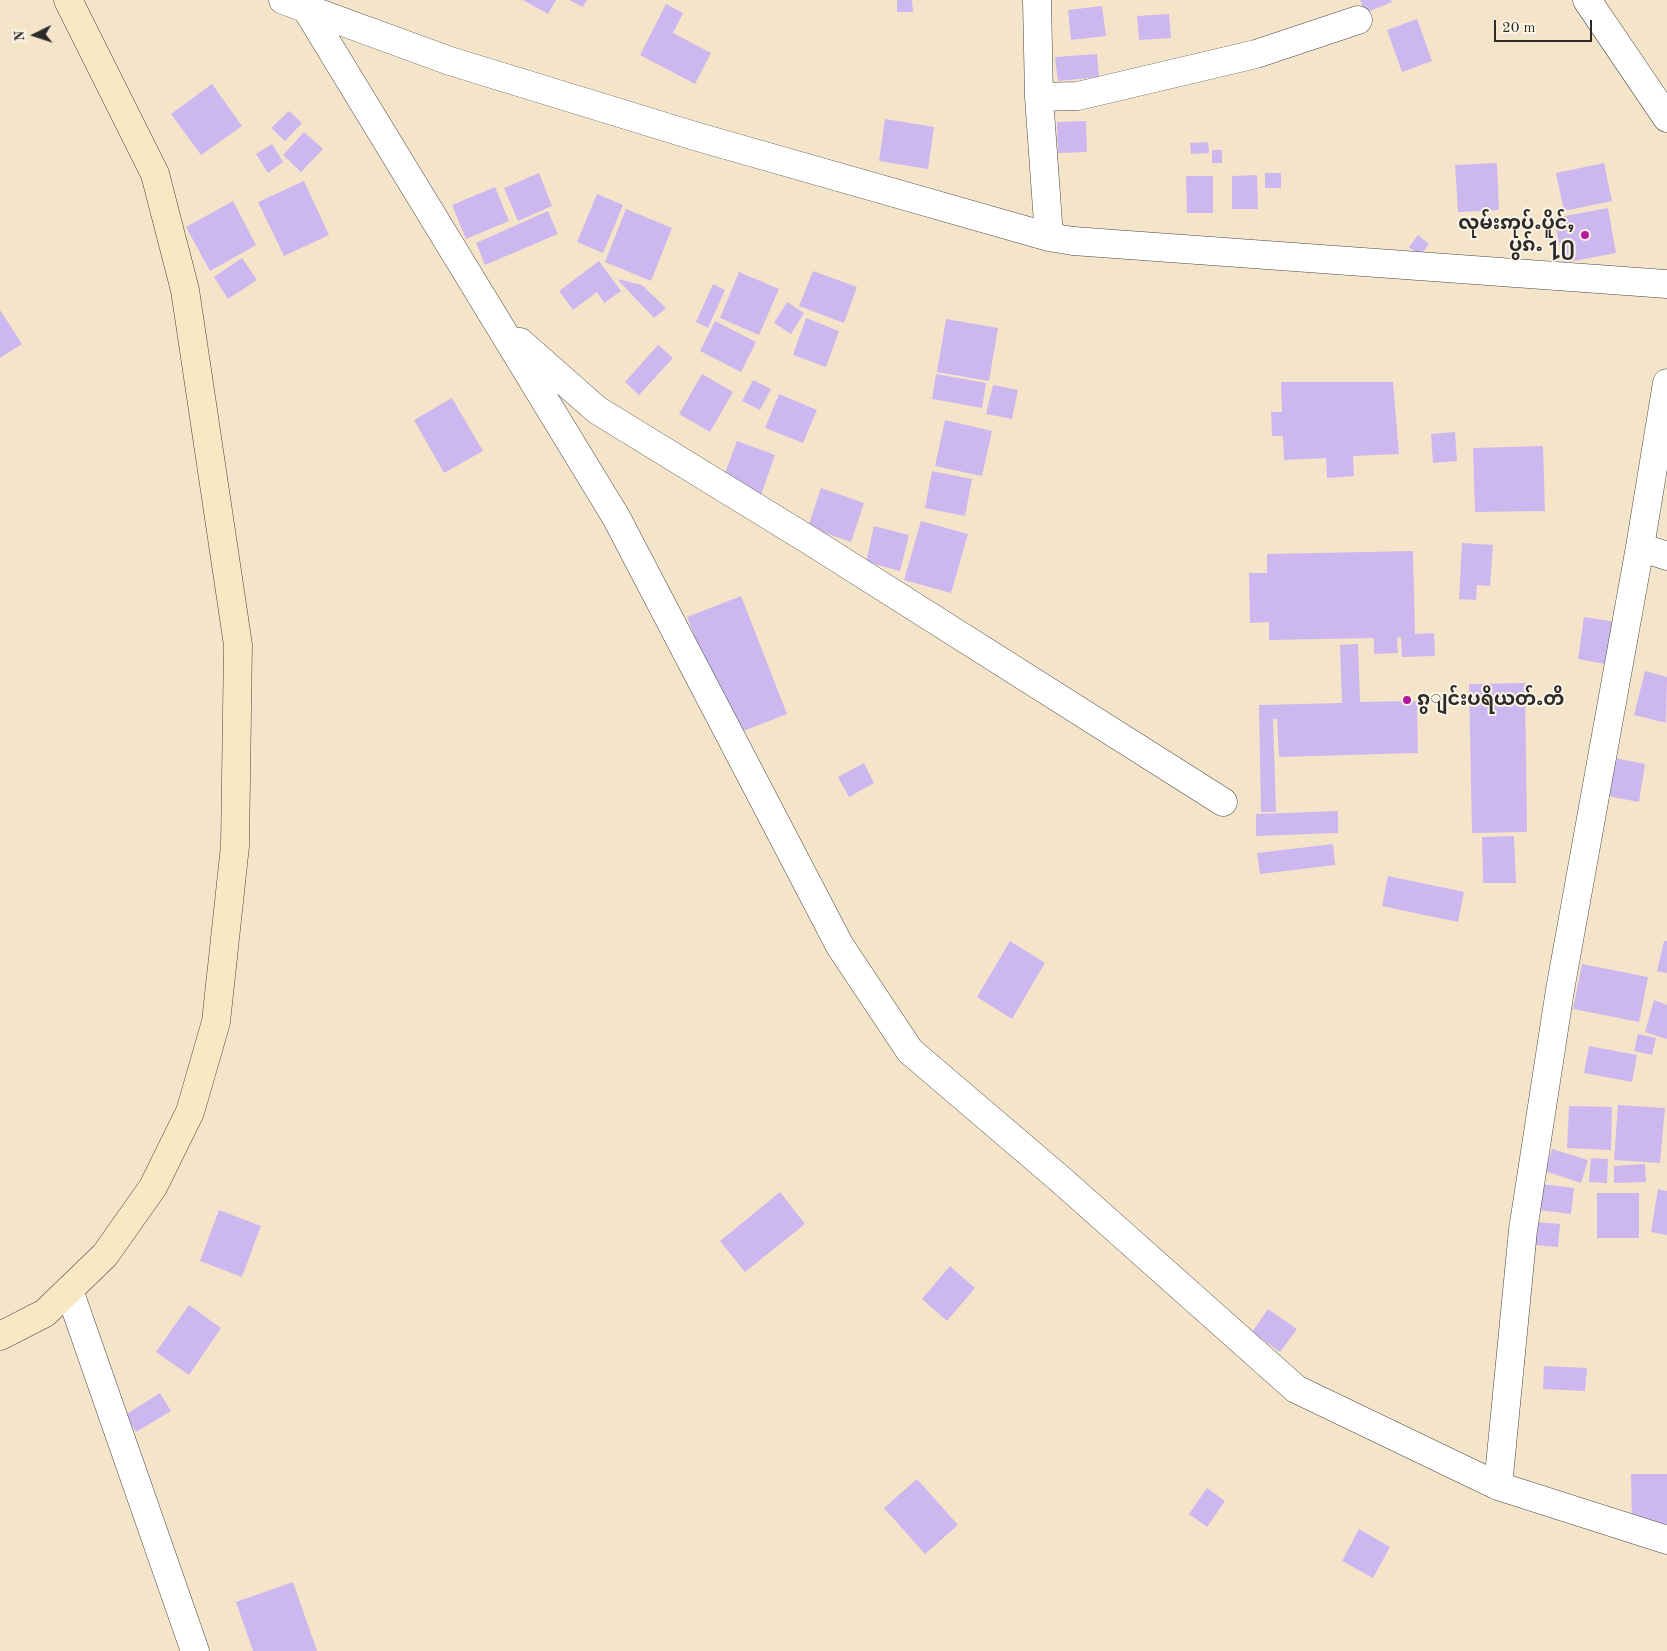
<!DOCTYPE html>
<meta charset="utf-8">
<style>
body{margin:0}
#map{position:relative;width:1667px;height:1651px;overflow:hidden;background:#f4e5ca;font-family:"Old Standard TT",serif}
canvas{display:block}
.north{position:absolute;left:10px;top:10px;width:50px;height:50px;-webkit-text-stroke:4px #fcf5e5;paint-order:stroke;rotate:266deg;font-size:14px;font-weight:700;line-height:20px;text-align:center;color:#2b2b2b}
.north::after{content:'';display:block;margin:auto;width:18px;height:22px;background:#2b2b2b;clip-path:polygon(50% 0,100% 100%,50% 72%,0 100%)}
.scale{position:absolute;left:1494px;top:20px;width:98px;height:22px;box-sizing:border-box;border:2px solid #2b2b2b;border-top:0;padding-left:6px;font-size:15px;line-height:18px;white-space:nowrap;color:#2b2b2b;-webkit-text-stroke:4px #fcf5e5;paint-order:stroke}
</style>
<div id="map">
<canvas width="1667" height="1651"></canvas>
<div class="north">N</div>
<div class="scale">20 m</div>
</div>
<script>
const c = document.querySelector('canvas').getContext('2d');
c.lineJoin = 'round';
function paint(path, color) { c.fillStyle = color; c.fill(path, 'evenodd'); }
function trace(path, color, width, dash) { c.strokeStyle = color; c.lineWidth = width; c.lineCap = dash ? 'butt' : 'round'; c.setLineDash(dash || []); c.stroke(path); }
function write(font, color, halo, rows, align = 'center') {
  c.font = font + ' "Old Standard TT","Noto Sans Myanmar",serif'; c.lineWidth = 4; c.setLineDash([]); c.textBaseline = 'middle'; c.strokeStyle = halo; c.fillStyle = color; for (const [text, x, y, turn = 0] of rows) {
    c.save(); c.translate(x, y); c.rotate((+turn || 0) * Math.PI / 180); c.textAlign = isNaN(turn) ? turn : align; if (halo) c.strokeText(text, 0, 0); c.fillText(text, 0, 0); c.restore();
  }
}
const building = new Path2D(`
 M523,0h33l-8,14z
 M569,0h18l-4,7z
 M897,0h15l1,12h-16z
 M1360,0h31l1,2 -27,11z
 M666,4l17,9 -10,20 38,20 -16,31 -55,-29z
 M1102,6l4,30 -35,4 -3,-30z
 M1169,14l2,24 -32,2 -2,-24z
 M1417,19l15,42 -30,11 -15,-42z
 M1097,54l2,23 -41,4 -3,-24z
 M212,84l30,42 -41,29 -30,-41z
 M289,111l13,12 -17,18 -14,-13z
 M885,119l49,8 -6,42 -49,-8z
 M1086,121l1,31 -29,1 -1,-31z
 M304,132l19,17 -22,23 -18,-17z
 M1208,142l1,11 -18,1 -1,-11z
 M272,144l11,18 -15,11 -12,-19z
 M1212,150h10v13h-10z
 M1497,163l2,47 -41,2 -3,-47z
 M1604,163l8,38 -48,10 -8,-38z
 M539,173l13,33 -34,15 -14,-33z
 M1265,173h16v15h-16z
 M1257,175l1,34h-26v-33z
 M1186,176h27v37h-26z
 M304,181l25,54 -45,21 -26,-54z
 M495,187l14,34 -43,18 -14,-34z
 M597,194l26,11 -20,48 -26,-11z
 M233,201l23,44 -46,26 -24,-44z
 M1608,208l8,45 -53,10 -9,-45z
 M626,209l46,19 -21,53 -46,-19z
 M548,211l10,23 -73,31 -9,-22z
 M1418,235l11,9 -9,12 -11,-9z
 M242,258l15,22 -29,19 -14,-22z
 M599,261l22,30 -17,12 -7,-11 -24,18 -14,-19z
 M813,271l44,16 -13,36 -45,-17z
 M739,272l40,17 -20,46 -39,-17z
 M617,279l25,6 24,23 -12,10z
 M713,284l12,6 -17,38 -12,-6z
 M787,302l17,11 -13,21 -17,-11z
 M0,310l22,34 -22,14z
 M806,318l33,13 -13,36 -33,-12z
 M946,319l52,9 -9,53 -52,-9z
 M715,321l41,21 -15,30 -41,-21z
 M658,345l15,13 -34,37 -14,-13z
 M702,374l31,18 -23,40 -31,-18z
 M936,374l50,9 -4,25 -50,-9z
 M753,380l18,9 -11,21 -18,-9z
 M1281,382h112l6,72 -46,2 1,20 -27,2 -1,-20 -42,2 -1,-24h-11l-1,-24h11z
 M993,385l25,5 -6,29 -26,-5z
 M779,394l38,16 -14,33 -38,-15z
 M452,398l31,53 -39,22 -30,-53z
 M945,420l47,11 -10,45 -47,-10z
 M1455,432l2,29 -24,2 -2,-29z
 M737,441l38,14 -14,40 -39,-14z
 M1543,446l2,65 -70,1 -2,-64z
 M932,471l40,8 -7,37 -40,-8z
 M821,488l43,15 -13,39 -43,-15z
 M921,521l47,13 -17,59 -47,-13z
 M874,526l35,9 -9,36 -34,-9z
 M1462,543l31,2 -3,41 -13,-1 -1,15 -17,-1z
 M1413,551l2,83 19,-1 1,23 -33,1 -1,-20 -4,1 1,15 -24,1v-16l-105,2v-18l-19,1 -1,-50h18v-19z
 M741,596l46,118 -54,21 -46,-118z
 M1584,617l32,5 -6,43 -32,-6z
 M1358,644l2,58 57,-1 1,52 -139,4 -2,-38h-4l3,93h-15l-2,-107 83,-2 -2,-58z
 M1645,671l22,6 -1,46 -32,-8z
 M1525,683l2,149 -55,1 -3,-149z
 M1614,758l31,6 -6,38 -32,-6z
 M864,763l10,20 -25,14 -11,-20z
 M1338,811v22l-82,3v-22z
 M1514,836l2,47h-33l-1,-46z
 M1333,844l2,21 -75,9 -3,-21z
 M1388,876l76,16 -6,30 -76,-16z
 M1010,941l35,22 -33,56 -35,-22z
 M1664,941h3v32l-10,-2z
 M1582,964l66,13 -9,45 -66,-13z
 M1654,1000l13,5v34l-22,-7z
 M1638,1034l18,4 -4,17 -18,-4z
 M1589,1046l48,9 -5,27 -48,-9z
 M1618,1105l47,3 -5,55 -46,-3z
 M1569,1106l43,1 -1,43 -44,-2z
 M1552,1149l36,11 -7,23 -36,-12z
 M1591,1158l17,1 -1,24 -18,-1z
 M1645,1164l1,18 -32,1v-17z
 M1541,1184l33,4 -3,26 -33,-4z
 M1658,1189l9,2v44l-16,-3z
 M780,1192l25,32 -60,48 -25,-31z
 M1597,1193h42v45h-42z
 M219,1210l42,16 -19,51 -42,-16z
 M1536,1222l24,2 -2,23 -24,-2z
 M950,1266l25,22 -28,33 -25,-22z
 M189,1305l32,23 -32,47 -33,-23z
 M1268,1309l29,20 -17,23 -28,-20z
 M1544,1366l43,2 -2,23 -42,-2z
 M160,1393l11,18 -35,21 -11,-17z
 M1631,1474h36v50l-35,1z
 M917,1479l41,46 -33,29 -41,-46z
 M1207,1488l18,13 -18,26 -18,-13z
 M1359,1529l31,18 -17,31 -31,-17z
 M293,1582l24,69h-64l-17,-49z`);
const minor = new Path2D(`
 M283,0l167,61 248,76 351,100 24,4 594,43
 M1037,0l2,97 10,140
 M1587,0l80,118
 M307,10l309,507 224,429 70,105 150,128 236,210 202,97 169,54
 M1039,97l39,-1 178,-42 102,-34
 M520,342l77,68 212,130 414,262
 M1640,547l27,9
 M69,1290l126,361
 M1498,1486l25,-256 37,-240 80,-443 27,-164`);
const secondary = new Path2D(`
 M0,1336l45,-23 60,-58 48,-68 37,-75 26,-90 19,-176 3,-201 -53,-355 -30,-116 -87,-174`);
const markers = [
 [1585,235,5,"#b5179e"],
 [1407,700,5,"#b5179e"]
];
const poiNames = [
 ["လုမ်းဢုပ်ႉပိူင်ႇ",1575,224],
 ["ပွၵ်ႉ ႑႐",1575,246],
 ["ၵွျင်းပရိယတ်ႉတိ",1417,700,"left"]
];
paint(building, '#cdb7ef');
trace(minor, '#494743', 29);
trace(secondary, '#494743', 29);
trace(minor, '#fff', 28);
trace(secondary, '#f8e8c3', 28);
for (const [x, y, r, color] of markers) { const dot = new Path2D(); dot.arc(x, y, r, 0, 2 * Math.PI); c.fillStyle = color; c.fill(dot); trace(dot, '#fcf5e5', 2); }
write('bold 19px', '#2b2b2b', '#fcf5e5', poiNames, 'right');
</script>
